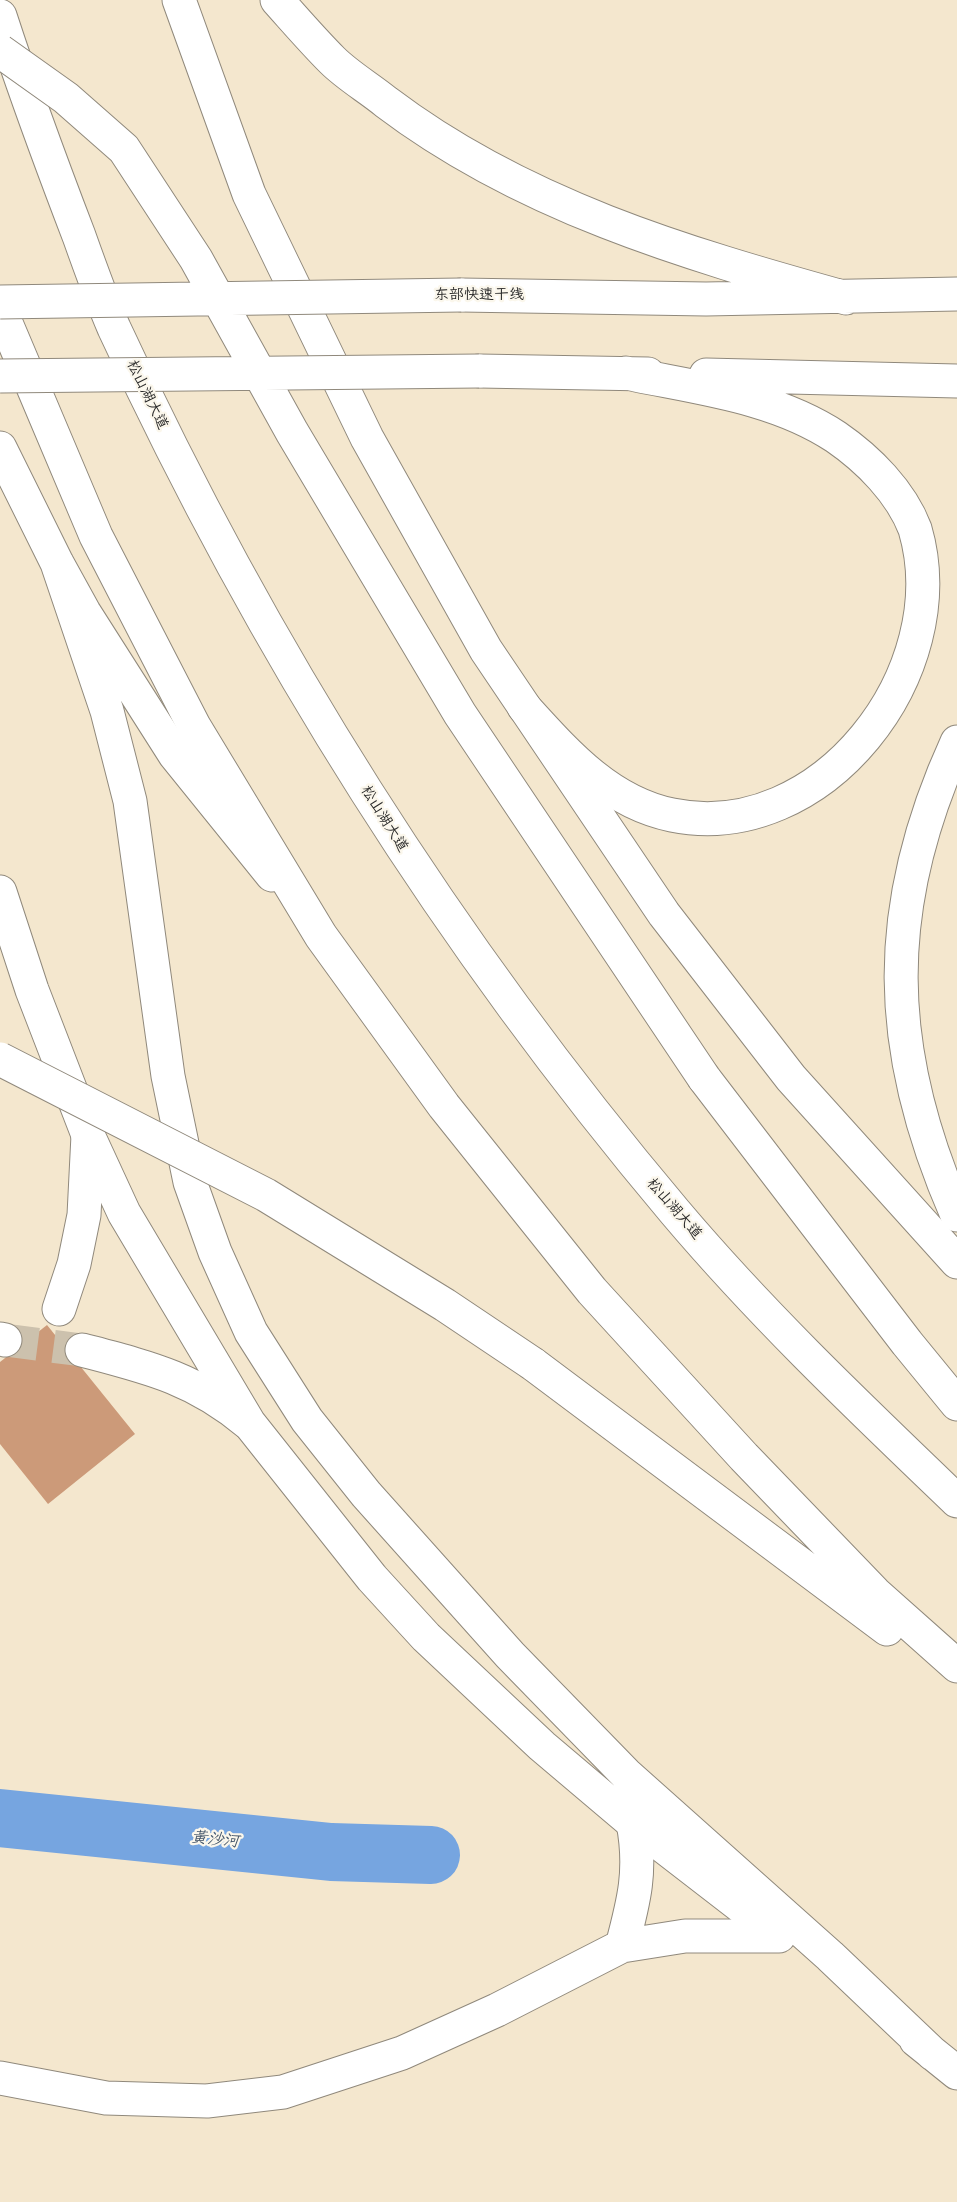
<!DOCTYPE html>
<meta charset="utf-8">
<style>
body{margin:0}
canvas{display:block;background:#f4e7ce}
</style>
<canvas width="957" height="2202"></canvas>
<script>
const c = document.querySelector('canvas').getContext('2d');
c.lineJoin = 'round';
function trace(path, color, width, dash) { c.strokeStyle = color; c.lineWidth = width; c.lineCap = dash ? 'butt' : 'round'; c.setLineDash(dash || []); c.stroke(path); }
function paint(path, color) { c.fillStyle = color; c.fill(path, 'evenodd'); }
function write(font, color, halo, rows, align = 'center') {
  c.font = font + ' Pangolin,"LXGW WenKai TC",sans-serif'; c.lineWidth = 4.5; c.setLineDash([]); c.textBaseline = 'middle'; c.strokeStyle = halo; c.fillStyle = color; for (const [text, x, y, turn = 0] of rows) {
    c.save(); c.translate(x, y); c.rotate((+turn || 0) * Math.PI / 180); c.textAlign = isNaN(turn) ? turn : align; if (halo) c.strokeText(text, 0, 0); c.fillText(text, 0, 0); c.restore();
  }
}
const river = new Path2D(`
 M0,1818l331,34 100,3`);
const building = new Path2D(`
 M47,1325l88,109 -87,70 -48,-60v-82z`);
const minorTunnel = new Path2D(`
 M5,1340l77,10`);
const minor = new Path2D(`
 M59,1309l15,-45 10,-49 4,-80
 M0,1339l5,1
 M82,1350c65,17 113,28 166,73
 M622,1946c12,-45 20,-76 11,-123
 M0,2078l106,20 101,3 76,-9 119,-39 95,-43 125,-64 63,-10h94`);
const major = new Path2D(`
 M179,0l70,194 118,244 119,212 178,264 127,164 166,184
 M0,448l57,115 27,49 91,143 97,120
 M57,563l50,148 23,90 38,275 22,106 25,70 36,80 56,88 59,74 144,161 116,119 204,182 103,98
 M0,892l32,98 56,145 36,78 125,210 123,155 54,59 116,109 91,77 132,102
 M916,2040l41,33`);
const highway = new Path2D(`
 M277,0c18,20 36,41 55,60 16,16 37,28 54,42 136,103 298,151 460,196
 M0,16c24,74 51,147 79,220 11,31 22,62 35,92 147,318 335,616 561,884 87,103 185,196 282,289
 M461,295l245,4 251,-5
 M0,309l96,227 98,190 127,210 123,170 148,185 152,166 131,136 82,73
 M479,371l169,3
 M706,375l251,6
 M524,707c41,45 84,95 148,108 149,31 285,-143 243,-286 -14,-37 -47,-70 -79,-92 -62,-41 -139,-49 -210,-64
 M957,742c-76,166 -73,307 0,473
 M704,1078l203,265 50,61
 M533,1364l354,265`);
const highwayBridge = new Path2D(`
 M0,51l66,47 58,51 72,110 96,173 168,282 244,364
 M0,302l461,-7
 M0,376l479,-5
 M0,1059l266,136 179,110 88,59`);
const streetNames = [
 ["东部快速干线",479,295],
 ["松山湖大道",147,395,64],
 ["松山湖大道",384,819,58],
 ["松山湖大道",674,1209,49]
];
const waterNames = [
 ["黄沙河",215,1840,6]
];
trace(river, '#76a5e0', 58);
paint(building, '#cc9a79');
trace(minorTunnel, '#ccc1ad', 33, [33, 16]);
trace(minor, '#90897c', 35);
trace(major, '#90897c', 35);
trace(highway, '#90897c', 35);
trace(minor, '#fff', 33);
trace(major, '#fff', 33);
trace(highway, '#fff', 33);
trace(highwayBridge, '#90897c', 35, []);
trace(highwayBridge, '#fff', 33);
write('15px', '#2b2b2b', '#fbf7ec', streetNames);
write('italic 16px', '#45566a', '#fbf7ec', waterNames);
</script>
